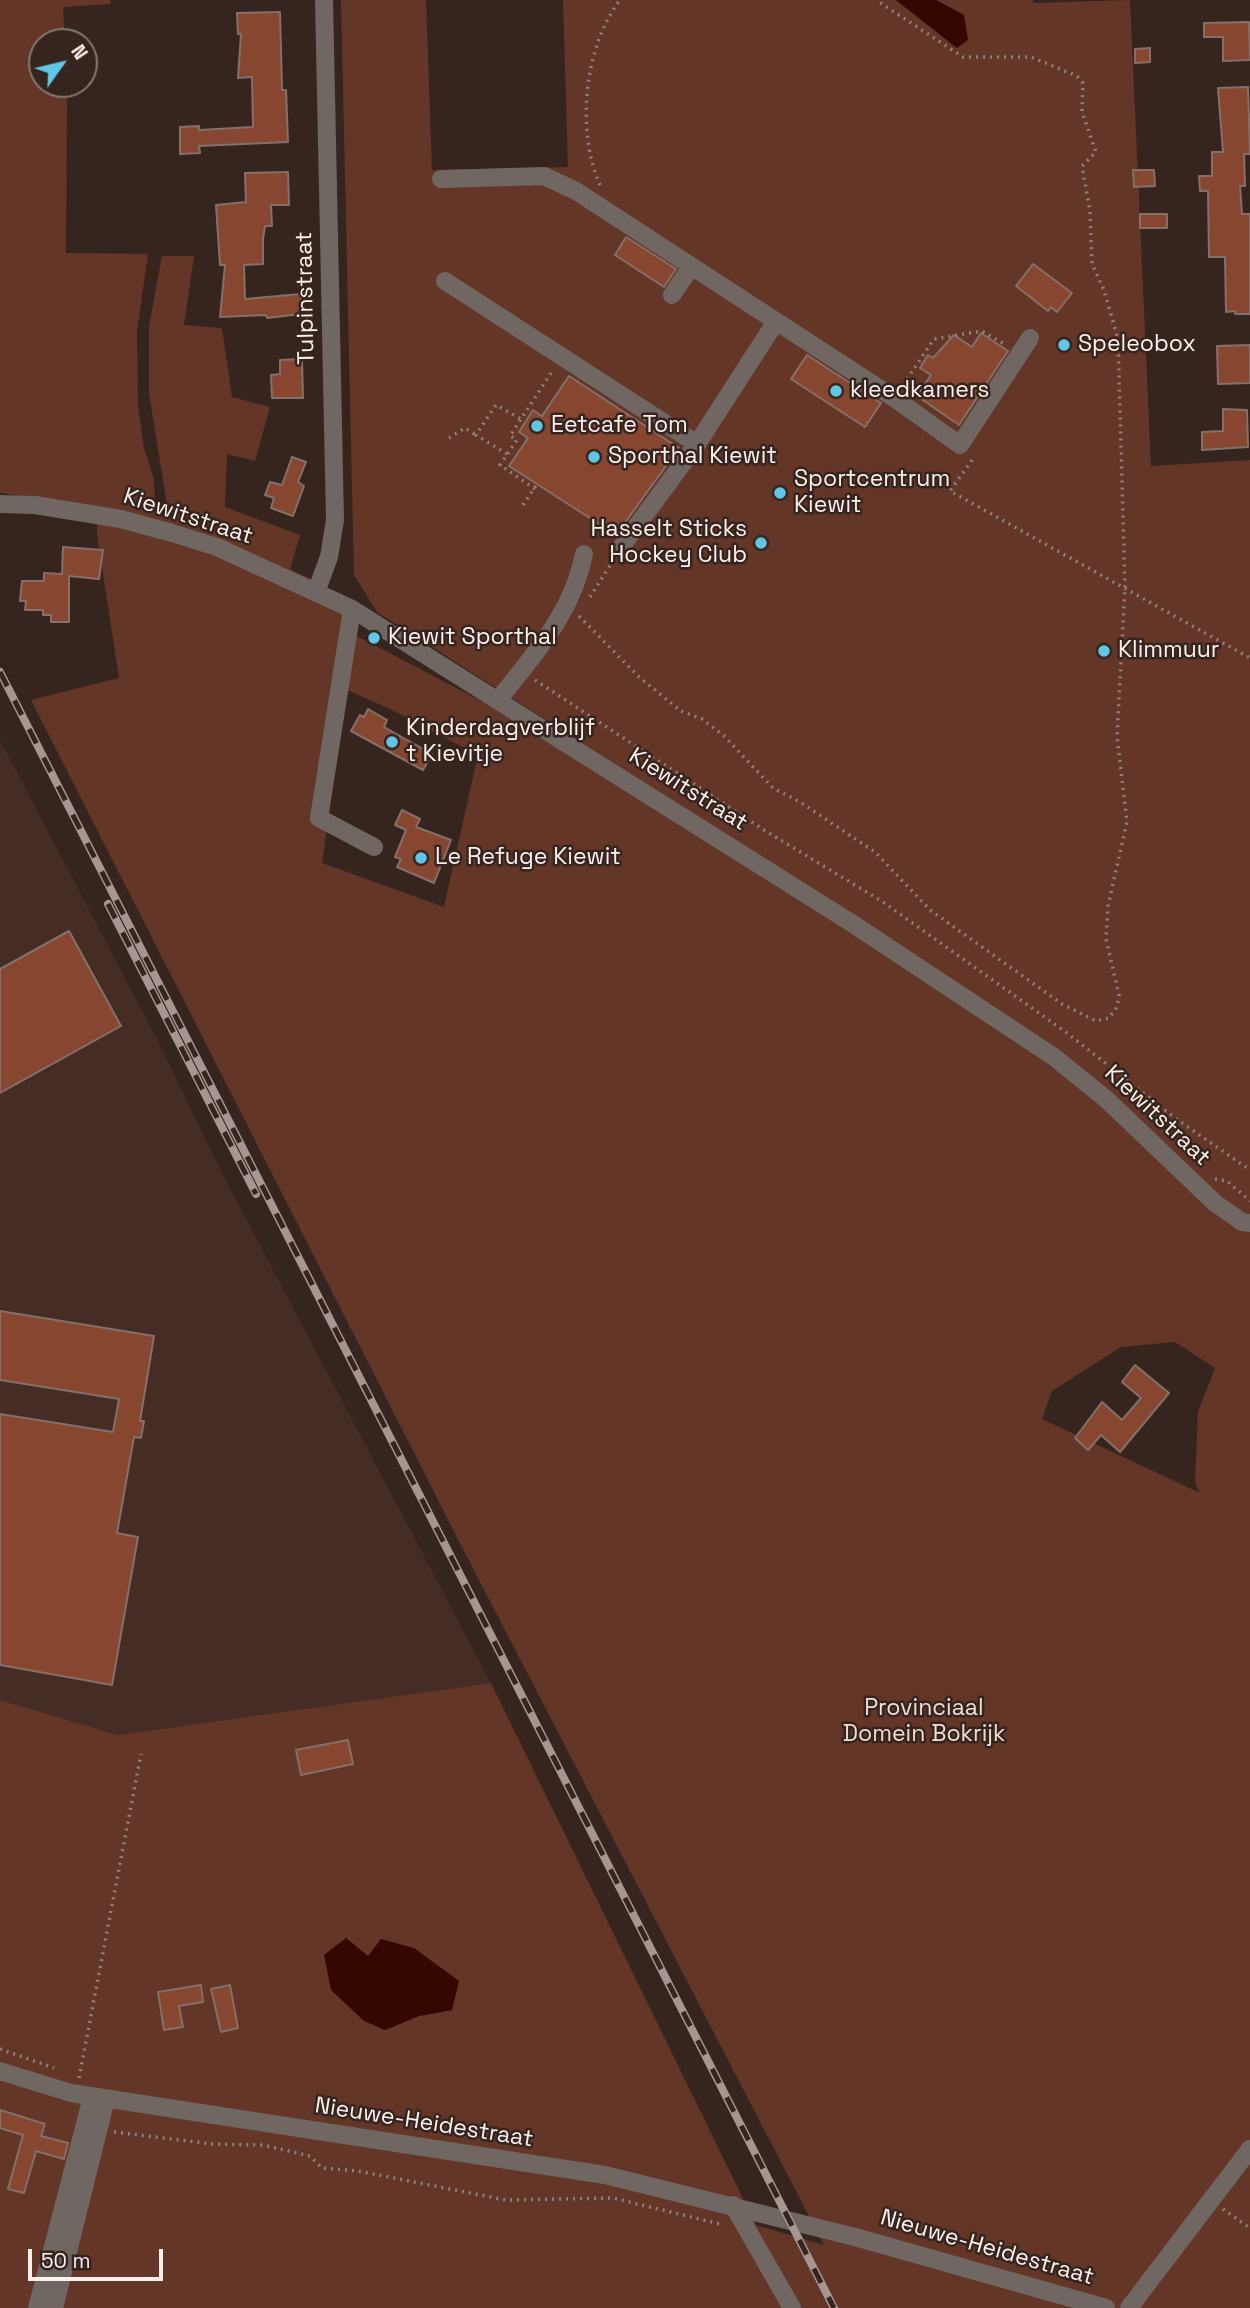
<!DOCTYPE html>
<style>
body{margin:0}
#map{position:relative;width:1250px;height:2308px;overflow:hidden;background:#36251f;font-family:"Space Grotesk",sans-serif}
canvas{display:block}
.north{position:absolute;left:28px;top:28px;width:70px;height:70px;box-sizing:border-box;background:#36251f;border:2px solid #857671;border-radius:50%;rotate:56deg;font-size:19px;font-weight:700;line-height:28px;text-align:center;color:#fcf0ec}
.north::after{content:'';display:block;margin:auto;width:24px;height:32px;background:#5ac8e6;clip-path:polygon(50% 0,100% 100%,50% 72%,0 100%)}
.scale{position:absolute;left:28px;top:2249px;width:135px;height:32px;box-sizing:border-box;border:4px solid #fcf0ec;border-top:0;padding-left:9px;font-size:21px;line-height:24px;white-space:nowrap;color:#fcf0ec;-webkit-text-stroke:5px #36251f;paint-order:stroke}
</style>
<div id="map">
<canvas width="1250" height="2308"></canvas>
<div class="north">N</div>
<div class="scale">50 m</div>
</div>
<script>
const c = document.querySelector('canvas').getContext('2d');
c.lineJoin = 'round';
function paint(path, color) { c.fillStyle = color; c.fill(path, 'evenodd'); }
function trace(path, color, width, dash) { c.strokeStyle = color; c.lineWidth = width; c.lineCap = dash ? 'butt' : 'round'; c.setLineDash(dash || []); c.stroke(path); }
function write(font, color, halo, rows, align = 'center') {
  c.font = font + ' "Space Grotesk",sans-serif'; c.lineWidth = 5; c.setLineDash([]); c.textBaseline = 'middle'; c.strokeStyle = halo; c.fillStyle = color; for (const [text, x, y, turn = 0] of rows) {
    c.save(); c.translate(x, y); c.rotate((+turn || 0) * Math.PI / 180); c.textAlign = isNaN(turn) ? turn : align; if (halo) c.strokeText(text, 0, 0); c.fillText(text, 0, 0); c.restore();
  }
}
const built = new Path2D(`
 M0,740l157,299 65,134 269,510 -373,52 -118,-35z`);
const green = new Path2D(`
 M0,0h110l1,4 -48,3 2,35h-23v42h25l-1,169 82,1 -11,77 1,75 6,42 10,31 1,36 14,2 -20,-124v-67l13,-70h32l-10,69 38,3 10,69 38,10 -15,54 -28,-7 -2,53 75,28 -10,34 25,12 14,12 26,42 151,79 330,191 -459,-293 -23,-37 -13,-575h85l6,170 136,-3 -5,-167h333l61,48 7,-33 -28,-15h97v3l97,-3 21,466 99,-6v1848h-1250v-608l118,35 373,-52 265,542 68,20 -358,-690 -435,-855 88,-22 -22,-144 1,-27 -98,-14zM347,690l43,19 88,46 -34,152 -122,-44zM1175,1342l40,26 -17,44 -3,71 5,10 -158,-74 10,-28 69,-44zM346,1938l22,18 46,-8 20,16 18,46 -33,6 -34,14z`);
const water = new Path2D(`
 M896,0h40l28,15 4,25 -11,8z
 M346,1938l22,18 13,-17 33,9 45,33 -7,29 -33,6 -34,14 -21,-9 -33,-31 -7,-35z`);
const building = new Path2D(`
 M280,12l2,78h4l2,52 -89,4 1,7 -20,1v-27l19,-1v4l54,-3 -1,-50 -14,1 3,-44h-3l-1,-21z
 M1249,22l1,38 -27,1v-24h-19v-14z
 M1150,48v14l-15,1v-14z
 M1248,87l2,67h-6l1,32h-5l2,28h8v100h-15v-3l-9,1 -1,-55h-16l-1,-66h-8l-1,-15h13v-24h11l-5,-64z
 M1133,170h21l1,16 -21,1z
 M288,172l1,33h-18l1,21h-7l-2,13v25l-19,1 1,34 56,-5v20l-34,4 -1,-3 -46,2 5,-52h-5l-4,-60 30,-3 -1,-29z
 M1140,214h27v14h-27z
 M626,237l50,32 -12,18 -49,-32z
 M1033,264l39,29 -15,19 -6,-5 -3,4 -32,-25z
 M981,333l27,18 -49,74 -42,-29 14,-21 -11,-7 8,-13 5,3 21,-23 18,12z
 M1250,345v38l-32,1 -1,-38z
 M807,355l74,48 -16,24 -74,-48z
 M302,359l1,39h-31l-1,-23 9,-1v-14z
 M569,376l110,72 -63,87 -107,-69 19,-28 -9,-6 14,-22 9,6z
 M1223,409l24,1 1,37 -46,3v-18l21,-1z
 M292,457l14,5 -8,20 6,4 -11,30 -22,-8 3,-10 -9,-3 5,-13 12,3z
 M63,547l40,3 -4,29 -30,-3v46h-18v-7h-8v-5h-18l1,-9h-6l2,-20h22v-8l18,1z
 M368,709l19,11 -3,7 48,27 -9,16 -72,-39 9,-16 4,2z
 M402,810l18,9 -4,8 35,13 -17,43 -37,-16 4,-8 -6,-2 11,-27 -11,-5z
 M69,931l52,95 -121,67v-124z
 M0,1311l154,25 -14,85h4l-3,17 -7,-1 -17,96 21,4 -26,148 -112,-20v-251l113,18 6,-33 -119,-19z
 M1135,1365l34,28 -49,59 -19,-17 -13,15 -13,-12 27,-36 20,18 19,-22 -19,-16z
 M348,1740l5,24 -52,11 -5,-25z
 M201,1985l2,17 -24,4 4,21 -19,3 -6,-38z
 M230,1985l8,43 -17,4 -10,-43z
 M0,2110l45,14 -4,12 27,7 -4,16 -28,-8 -12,42 -16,-4 15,-54 -23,-7z`);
const path = new Path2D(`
 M600,185c-24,-54 -16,-138 20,-185
 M903,385l31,-46 48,-8 24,14
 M449,438l16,-10 11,7
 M507,454l-31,-19 20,-30 25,14
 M972,460l-22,31 300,167
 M535,489l-35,-24 17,-25 -7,-4 43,-66
 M523,505l14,-21
 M590,597l24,-38
 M579,616l60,61 42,34 21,8 22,17 49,52 27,14 75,50 55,58 132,94 34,17 13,-3 8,-11 2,-12 -13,-56 2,-33 19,-84 -10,-86 8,-149 -7,-248 -14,-49 -12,-26 -2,-53 -8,-45 14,-14 -14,-40 1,-29 -6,-7 -46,-19h-68l-87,-57
 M535,680l229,150 119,72 184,131 108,85 75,52
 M1215,1179l12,2 23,20
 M0,2049l54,19
 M79,2078l62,-324
 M114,2132l99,12 50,1 47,11 12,12 36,3 148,29 107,-2 111,27
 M1223,2209l27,19`);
const minor = new Path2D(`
 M441,179l103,-3 32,15 318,207 66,47 70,-107
 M445,281l252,163
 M672,295l19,-28
 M0,504l35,1 86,14 51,14 45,14 135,62 498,313 204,135 52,42 109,104 27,19 8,1
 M622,546l75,-102 78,-121
 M316,592l13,-35 6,-37 -11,-520
 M352,609l-33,209 55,29
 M499,699c36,-46 74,-87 85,-145
 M0,2071l71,22 534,82 250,62 251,71
 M733,2205l59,103
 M37,2308l55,-211
 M54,2308l52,-209
 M1129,2308l121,-159`);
const rail = new Path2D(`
 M0,672l834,1636
 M108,904l148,290`);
const markers = [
 [1064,345,7,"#5ac8e6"],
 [836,391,7,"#5ac8e6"],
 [537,426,7,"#5ac8e6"],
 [594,457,7,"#5ac8e6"],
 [780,493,7,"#5ac8e6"],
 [761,543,7,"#5ac8e6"],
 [374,638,7,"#5ac8e6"],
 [1104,651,7,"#5ac8e6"],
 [392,742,7,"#5ac8e6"],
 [421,858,7,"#5ac8e6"]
];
const streetNames = [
 ["Tulpinstraat",306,298,-91],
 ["Kiewitstraat",188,517,18],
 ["Kiewitstraat",688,790,32],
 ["Kiewitstraat",1157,1116,43],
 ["Nieuwe-Heidestraat",424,2123,9],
 ["Nieuwe-Heidestraat",987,2248,16]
];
const poiNames = [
 ["Speleobox",1078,345],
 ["kleedkamers",850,391],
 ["Eetcafe Tom",551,426],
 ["Sporthal Kiewit",608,457],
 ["Sportcentrum",794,480],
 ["Kiewit",794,506],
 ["Hasselt Sticks",747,530,"right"],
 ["Hockey Club",747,556,"right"],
 ["Kiewit Sporthal",388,638],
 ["Klimmuur",1118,651],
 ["Kinderdagverblijf",406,729],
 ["t Kievitje",406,755],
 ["Le Refuge Kiewit",435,858]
];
const parkNames = [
 ["Provinciaal",924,1709],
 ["Domein Bokrijk",924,1735]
];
paint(built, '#452d26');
paint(green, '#643627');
paint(water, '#340700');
paint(building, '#874630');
trace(building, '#857069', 2);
trace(path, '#8f817b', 3.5, [2, 5]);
trace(minor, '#706763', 18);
trace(rail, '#a59691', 8);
trace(rail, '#36251f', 5, [16]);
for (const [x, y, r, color] of markers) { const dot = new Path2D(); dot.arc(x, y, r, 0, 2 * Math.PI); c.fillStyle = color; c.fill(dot); trace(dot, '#36251f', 2.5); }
write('23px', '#fcf0ec', '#36251f', streetNames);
write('23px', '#fcf0ec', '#36251f', poiNames, 'left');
write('23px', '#f2ddd6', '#36251f', parkNames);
</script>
